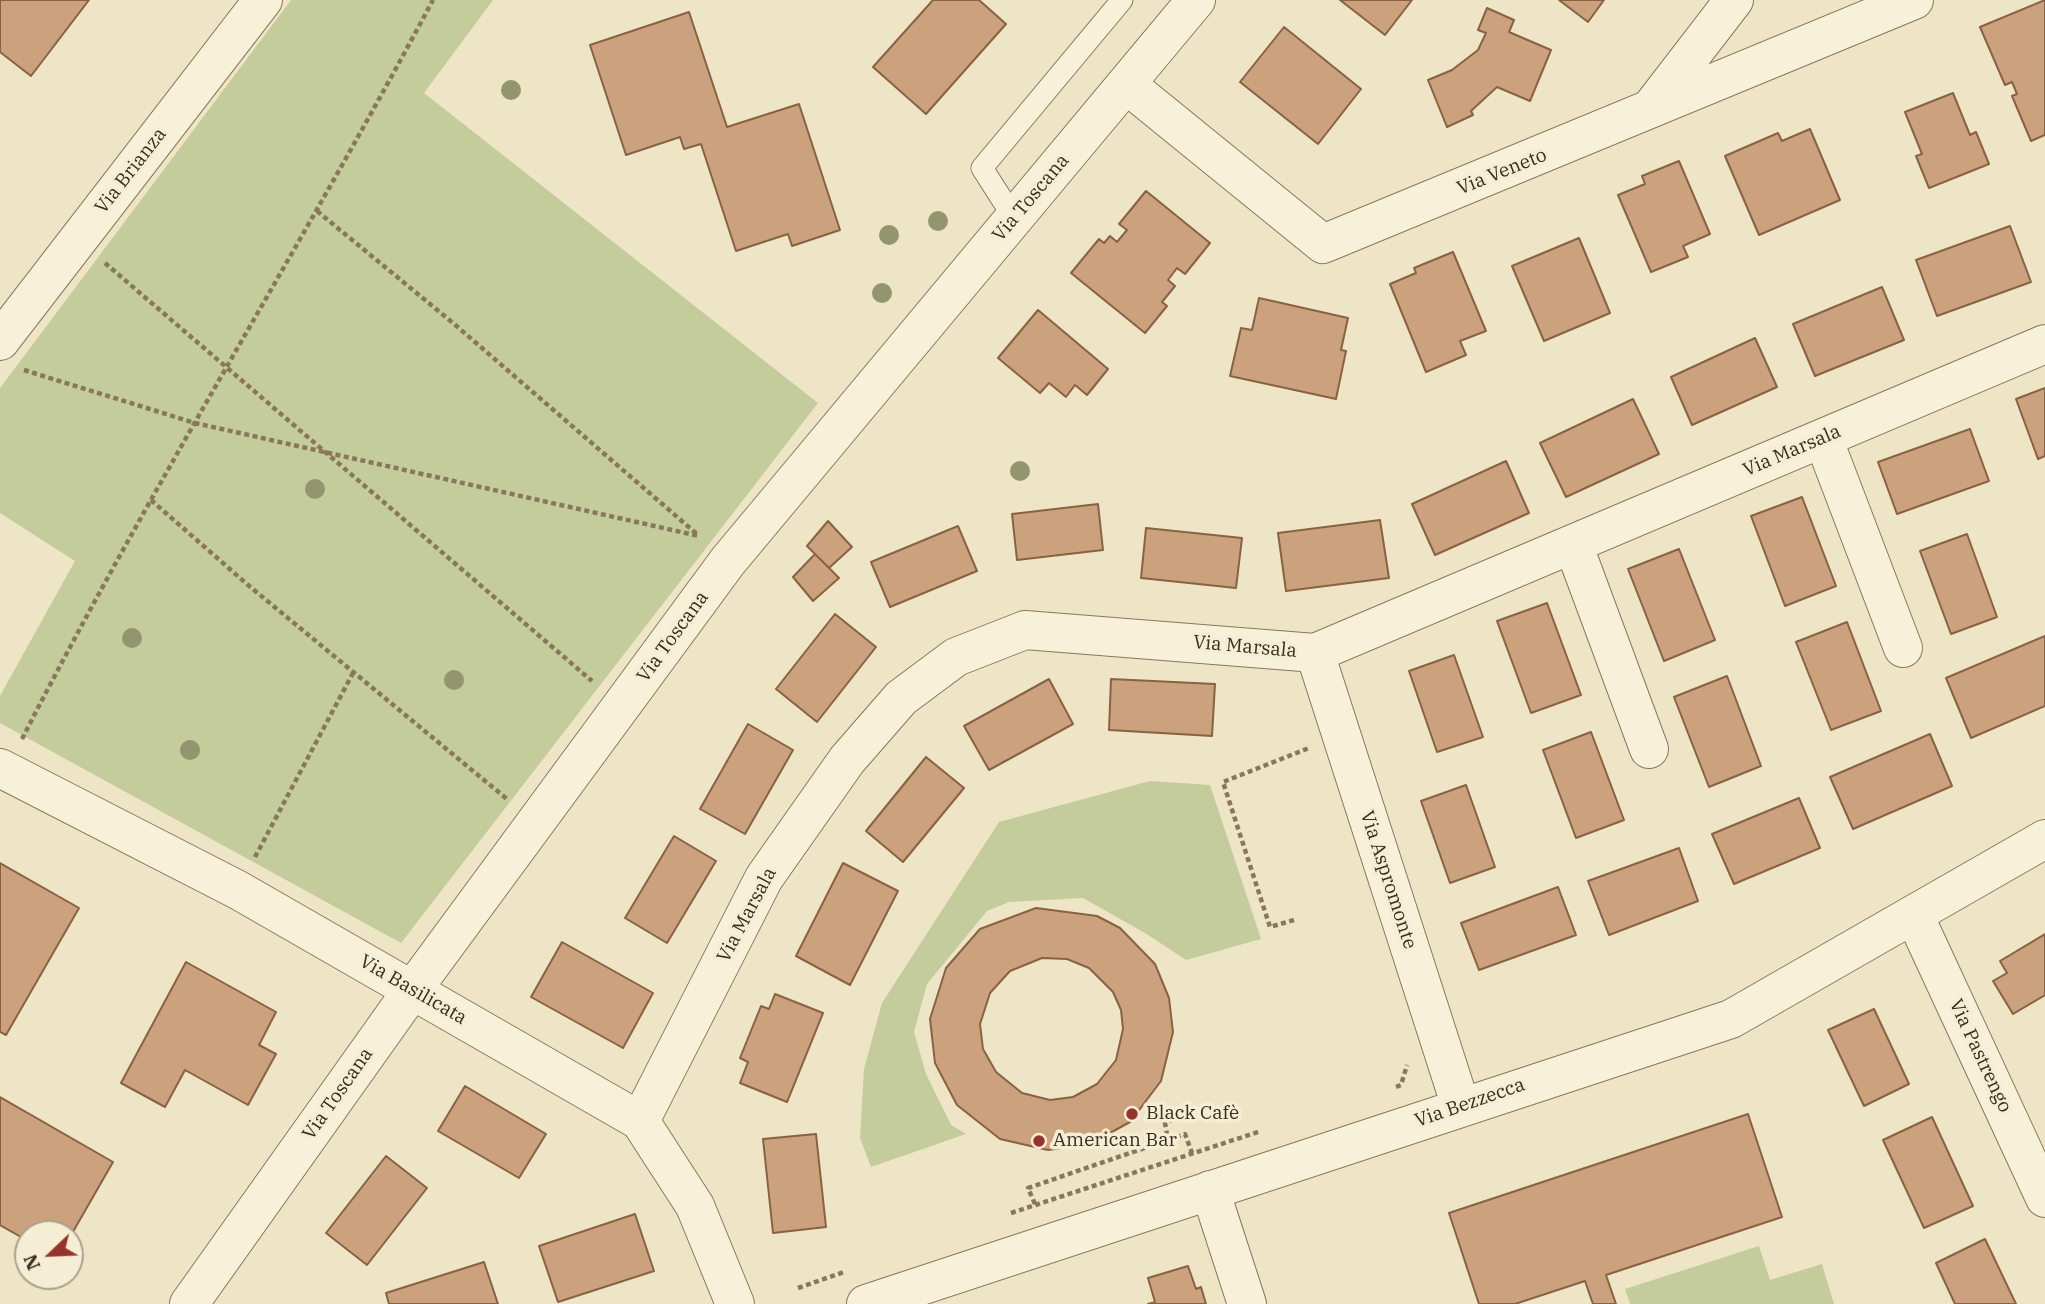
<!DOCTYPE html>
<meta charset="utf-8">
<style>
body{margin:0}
#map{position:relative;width:2045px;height:1304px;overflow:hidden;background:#eee4c6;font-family:"IBM Plex Serif",serif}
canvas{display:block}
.north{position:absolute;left:14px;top:1220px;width:70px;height:70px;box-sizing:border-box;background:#f5eed5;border:2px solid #aaa18c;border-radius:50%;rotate:247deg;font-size:19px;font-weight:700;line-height:28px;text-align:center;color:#392d1f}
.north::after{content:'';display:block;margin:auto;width:24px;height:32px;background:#97332d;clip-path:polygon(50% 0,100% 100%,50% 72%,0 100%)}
</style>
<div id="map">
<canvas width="2045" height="1304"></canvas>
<div class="north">N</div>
</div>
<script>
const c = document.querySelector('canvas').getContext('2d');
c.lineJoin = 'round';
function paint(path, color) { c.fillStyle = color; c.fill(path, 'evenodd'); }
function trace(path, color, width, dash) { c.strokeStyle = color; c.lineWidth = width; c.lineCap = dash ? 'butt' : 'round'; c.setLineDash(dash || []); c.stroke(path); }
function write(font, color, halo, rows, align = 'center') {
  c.font = font + ' "IBM Plex Serif",serif'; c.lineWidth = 7; c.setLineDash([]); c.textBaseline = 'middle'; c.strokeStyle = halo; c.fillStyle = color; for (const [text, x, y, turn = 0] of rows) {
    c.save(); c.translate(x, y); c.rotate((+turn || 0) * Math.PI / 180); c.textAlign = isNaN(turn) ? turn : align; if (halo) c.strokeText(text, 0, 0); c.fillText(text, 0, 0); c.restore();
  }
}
const green = new Path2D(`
 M291,0h202l-69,93 394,310 -417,540 -401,-220v-27l75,-135 -75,-48v-125z
 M1150,781l60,4 51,154 -75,21 -41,-27 -62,-35 -74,4 -22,9 -60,73 -13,48 12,42 25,51 15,9 -95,33 -11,-29 4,-69 18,-66 117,-181z
 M1759,1246l11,34 52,-16 12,40h-204l-5,-15z`);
const building = new Path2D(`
 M0,0h89l-58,76 -31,-24z
 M933,0h46l27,24 -80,90 -53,-47z
 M1340,0h72l-27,35z
 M1559,0h45l-16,22z
 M2045,0v135l-14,6 -19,-45 5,-2 -5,-12 -7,3 -25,-58z
 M1487,8l27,12 -5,12 42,18 -21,51 -33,-14 -26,24 2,4 -26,12 -19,-47 24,-10 26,-20 8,-17 -8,-3z
 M689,12l38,115 72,-23 41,126 -48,16 -4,-12 -52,17 -35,-107 -17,5 -4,-12 -54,18 -36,-110z
 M1284,27l77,62 -43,55 -78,-62z
 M1953,93l17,42 6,-3 13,32 -60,24 -13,-32 6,-2 -17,-42z
 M1810,129l30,71 -81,35 -34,-79 53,-23 4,8z
 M1679,161l31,73 -27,12 5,11 -37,15 -33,-77 27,-11 -3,-8z
 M1146,191l64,52 -25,31 -8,-6 -9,12 7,6 -13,16 5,4 -22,27 -74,-60 28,-34 5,4 6,-7 7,6 10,-12 -8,-6z
 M2010,226l21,56 -94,34 -21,-56z
 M1579,238l31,75 -66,28 -32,-75z
 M1453,252l33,79 -26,10 6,14 -40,17 -36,-88 26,-11 -2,-5z
 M1882,287l22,53 -89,36 -22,-52z
 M1259,298l89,20 -7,32 5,1 -10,48 -106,-23 11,-48 11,2z
 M1038,310l70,59 -21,26 -12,-10 -9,12 -17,-14 -9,10 -42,-35z
 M1755,338l22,49 -85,38 -21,-48z
 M2045,388v68l-7,3 -22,-60z
 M1633,399l26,55 -93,43 -26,-54z
 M1970,429l19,52 -92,33 -19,-52z
 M1506,461l23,52 -94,42 -23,-51z
 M1802,497l34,89 -51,20 -34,-90z
 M1098,504l5,46 -86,10 -5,-46z
 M1380,520l9,58 -103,13 -8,-58z
 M828,521l24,26 -23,21 -22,-22z
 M958,526l19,45 -87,36 -19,-45z
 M1146,528l96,10 -6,50 -95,-10z
 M1967,534l30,83 -46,17 -31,-83z
 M1679,549l36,91 -51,21 -36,-92z
 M815,554l24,24 -26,23 -20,-24z
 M1547,603l34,92 -50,18 -34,-92z
 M835,614l41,33 -59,75 -41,-33z
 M1847,622l34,89 -50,19 -35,-88z
 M2045,636v70l-74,32 -25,-60z
 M1454,655l29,82 -46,15 -28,-81z
 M1727,676l34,90 -52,21 -35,-90z
 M1049,679l24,45 -84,46 -25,-44z
 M1111,679l104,5 -3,52 -103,-6z
 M748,724l45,26 -48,84 -45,-25z
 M1591,732l33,88 -48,18 -33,-88z
 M1930,734l22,52 -99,43 -23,-52z
 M926,757l38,31 -61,74 -37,-31z
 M1466,785l29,82 -45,16 -29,-82z
 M1799,798l21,50 -86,36 -22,-50z
 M674,836l42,25 -49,82 -42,-25z
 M1679,848l19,53 -89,34 -21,-54z
 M0,863l79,45 -73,127 -6,-3z
 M843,863l55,28 -48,94 -54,-29z
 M1558,887l18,48 -97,35 -18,-47z
 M1036,908l61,8 23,12 35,36 14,34 4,34 -12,49 -31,41 -40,22 -42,6 -48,-11 -43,-34 -22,-42 -5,-44 16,-51 34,-39zM1042,958l25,1 22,9 24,24 8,18 2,19 -7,31 -19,24 -24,13 -23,3 -28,-7 -26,-21 -13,-23 -3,-25 10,-31 20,-22z
 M2045,934v61l-32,19 -20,-33 14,-8 -7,-12z
 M562,942l91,51 -30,55 -92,-51z
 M186,962l90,50 -17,33 17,9 -28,51 -63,-35 -20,37 -44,-24z
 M775,994l48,19 -36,89 -47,-19 8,-21 -8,-4 21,-52 8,3z
 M1874,1009l35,75 -45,22 -36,-76z
 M465,1086l81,48 -27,44 -81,-47z
 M0,1097l113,65 -43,75v-3h-42v7l-28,-16z
 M1748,1114l34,103 -176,58 10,29h-23l-8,-23 -70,23h-36l-30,-91z
 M1932,1117l41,89 -49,22 -41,-88z
 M816,1134l10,93 -53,6 -10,-94z
 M386,1156l41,32 -60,77 -41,-32z
 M635,1214l19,57 -96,31 -19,-56z
 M1985,1239l31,65h-61l-19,-41z
 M484,1262l14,42h-109l-3,-11z
 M1188,1266l8,23 5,-2 5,17h-58l7,-2 -7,-24z`);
const path = new Path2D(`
 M317,211l136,112 245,212
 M105,263l487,418
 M24,370l171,53 504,113
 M151,500l97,85 259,214
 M22,739c128,-251 278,-490 411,-739
 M255,857l98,-184
 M1294,920l-24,7 -47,-145 86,-34
 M1396,1087l5,-2 6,-20
 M1168,1140l17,-6 7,19
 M1035,1204l-7,-16 140,-48 -3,-17 34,-15
 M1011,1213l250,-82
 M798,1288l46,-16`);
const lane = new Path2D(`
 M1014,218l-32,-50 140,-168`);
const street = new Path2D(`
 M1126,84l197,160 591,-244
 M1650,109l84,-109
 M0,341l263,-341
 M1823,438l80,210
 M1573,544l76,205
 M1315,653l146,454
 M0,768l238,122 402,231 55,85 40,98
 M1914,915l131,283
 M640,1121l124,-243 83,-118 54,-62 55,-41 69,-27 290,23 730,-309
 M1210,1190l37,114
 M189,1304l224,-315 315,-428 468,-561
 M866,1304l865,-285 314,-180`);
const trees = [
 [511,90],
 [938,221],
 [889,235],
 [882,293],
 [1020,471],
 [315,489],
 [132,638],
 [454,680],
 [190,750]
];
const markers = [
 [1132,1114,7,"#97332d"],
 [1039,1141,7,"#97332d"]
];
const streetNames = [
 ["Via Brianza",131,171,-52],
 ["Via Veneto",1502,172,-22],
 ["Via Toscana",1031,198,-50],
 ["Via Marsala",1792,451,-23],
 ["Via Toscana",673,637,-54],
 ["Via Marsala",1245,647,5],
 ["Via Aspromonte",1388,880,72],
 ["Via Marsala",747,915,-62],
 ["Via Basilicata",413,990,30],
 ["Via Pastrengo",1980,1056,65],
 ["Via Toscana",338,1094,-55],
 ["Via Bezzecca",1470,1103,-19]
];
const poiNames = [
 ["Black Cafè",1146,1114],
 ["American Bar",1053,1141]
];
paint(green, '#c3cc9a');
paint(building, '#cba27d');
trace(building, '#886242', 2);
trace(lane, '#89775c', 23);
trace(street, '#89775c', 40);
trace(path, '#89775c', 4.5, [5, 3.5]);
trace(lane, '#f8f1d9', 21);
trace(street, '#f8f1d9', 38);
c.fillStyle = '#92956e';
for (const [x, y] of trees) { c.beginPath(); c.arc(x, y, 10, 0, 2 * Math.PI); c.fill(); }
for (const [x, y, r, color] of markers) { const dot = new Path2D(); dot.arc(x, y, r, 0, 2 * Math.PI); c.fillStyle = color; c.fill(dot); trace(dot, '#f5eed5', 2.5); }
write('19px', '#392d1f', '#f5eed5', streetNames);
write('19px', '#392d1f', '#f5eed5', poiNames, 'left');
</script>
